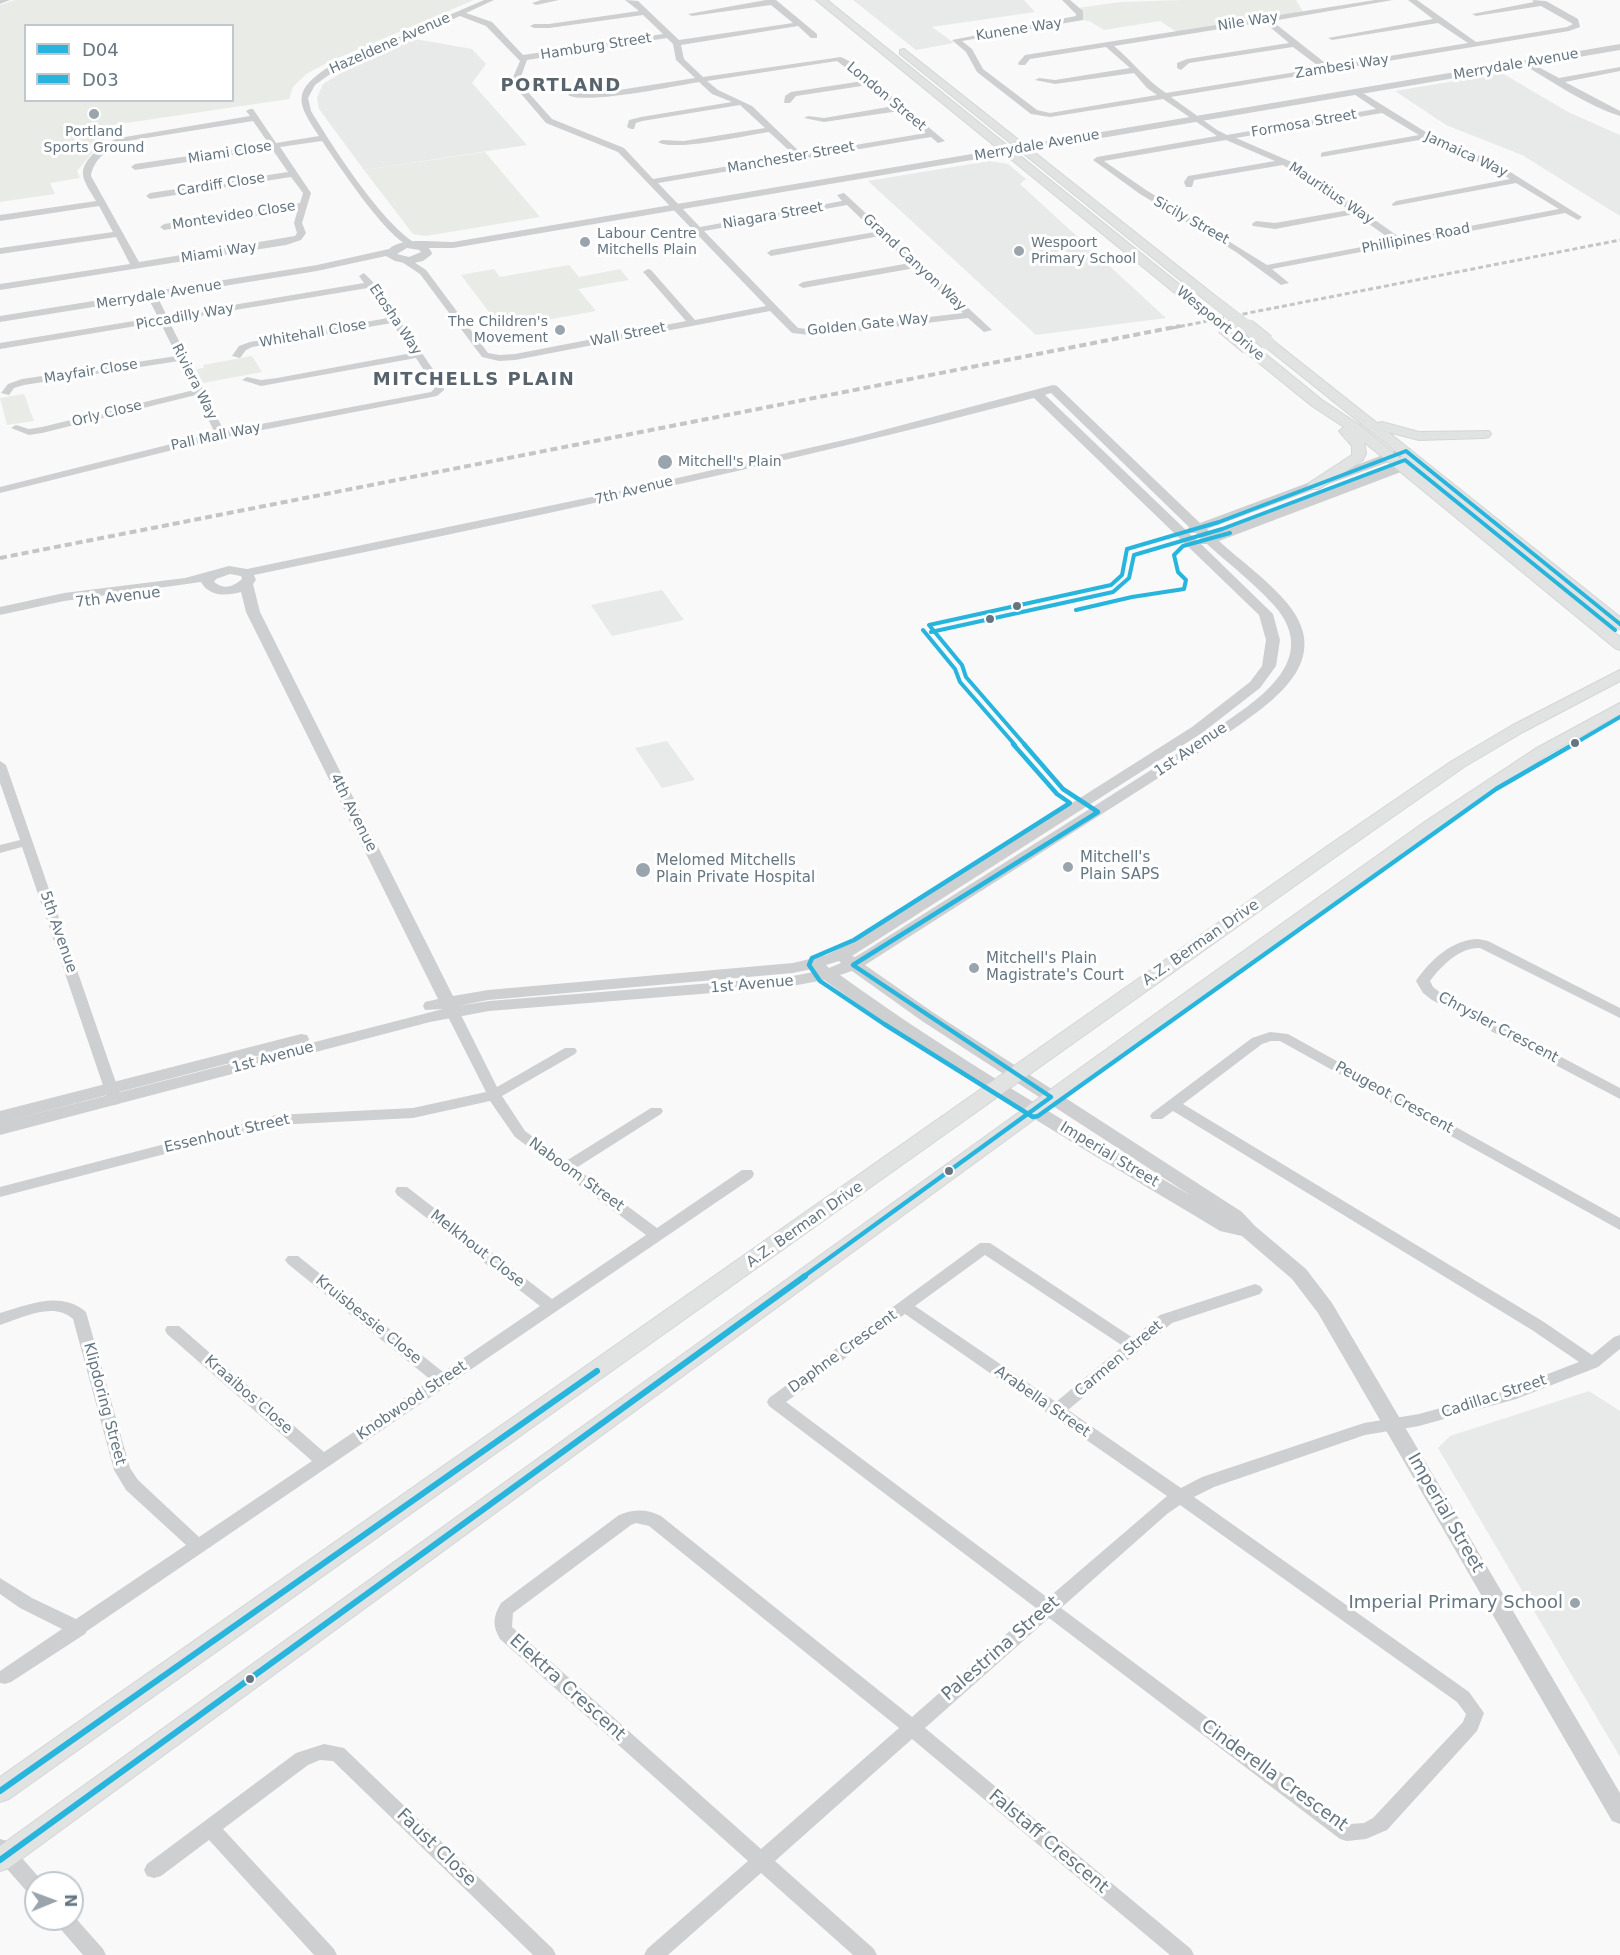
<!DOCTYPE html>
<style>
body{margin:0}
#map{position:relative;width:1620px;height:1955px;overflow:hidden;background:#f9f9f9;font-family:"DejaVu Sans",sans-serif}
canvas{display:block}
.legend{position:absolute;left:24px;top:24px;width:210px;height:78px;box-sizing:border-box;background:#fff;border:2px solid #c1c8cd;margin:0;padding:8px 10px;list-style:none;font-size:18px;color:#657683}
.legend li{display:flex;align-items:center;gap:12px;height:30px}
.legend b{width:30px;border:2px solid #c1c8cd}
.north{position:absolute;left:24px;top:1871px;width:60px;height:60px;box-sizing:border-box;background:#fff;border:2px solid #c1c8cd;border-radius:50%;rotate:89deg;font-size:16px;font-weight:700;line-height:24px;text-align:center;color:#657683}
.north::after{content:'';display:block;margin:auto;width:21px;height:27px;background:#99a4ac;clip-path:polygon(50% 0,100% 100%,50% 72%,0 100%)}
</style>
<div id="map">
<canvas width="1620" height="1955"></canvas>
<ul class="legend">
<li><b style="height:8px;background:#27b5dd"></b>D04</li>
<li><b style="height:8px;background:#27b5dd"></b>D03</li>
</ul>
<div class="north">N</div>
</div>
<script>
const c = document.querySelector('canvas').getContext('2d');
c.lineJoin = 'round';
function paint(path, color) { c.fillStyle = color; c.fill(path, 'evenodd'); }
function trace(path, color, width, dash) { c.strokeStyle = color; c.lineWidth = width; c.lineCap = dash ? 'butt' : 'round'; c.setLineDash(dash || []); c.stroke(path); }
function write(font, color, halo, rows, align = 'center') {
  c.font = font + ' "DejaVu Sans",sans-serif'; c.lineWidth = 6; c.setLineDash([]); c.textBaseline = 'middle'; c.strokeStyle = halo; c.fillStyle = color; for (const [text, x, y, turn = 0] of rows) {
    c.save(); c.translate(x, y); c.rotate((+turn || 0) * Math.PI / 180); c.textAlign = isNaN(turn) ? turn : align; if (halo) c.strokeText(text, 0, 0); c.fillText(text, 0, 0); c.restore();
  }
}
const built = new Path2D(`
 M853,0h171l11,12 -103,15 22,16 -38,7z
 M415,39l57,10 14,15 -14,19 55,62 -163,25 -45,-61 -2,-11 6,-14 33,-20z
 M1502,73l66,39 52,23v81l-98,-61 -76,-30 -51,-34z
 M989,161l19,3 18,15 -6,5 146,134 -130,17 -168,-154z
 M662,590l22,30 -72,16 -21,-31z
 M667,741l28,39 -33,8 -27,-40z
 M1589,1391l31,20v346l-182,-309 12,-12z`);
const green = new Path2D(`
 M15,0h459l-143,61 -25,13 -13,13 -4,12 -190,28 6,11 -28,33 3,7 -30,5 5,11 -55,8v-197zM26,26h206v74h-206z
 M1184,0h112l7,12 -126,20 -17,-11 -56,9 -15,-9 -6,-1v-7l-5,-5 42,-6z
 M485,152l55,65 -114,19 -13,-2 -49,-64z
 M569,265l10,12 41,-8 9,11 -51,9 18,22 -95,17 -40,-53 33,-6 6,8z
 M252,356l10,16 -59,11 -7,-14 8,-1 -1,-3z
 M24,394l10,27 -27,4 -7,-27z`);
const minor = new Path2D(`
 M0,0h10l-10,4z
 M484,0h10l-28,13 26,9 31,33 140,-21 -20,-19 -94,13h-15l-4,-2 4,-2h15l90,-13 -14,-11 13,1 41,39 114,-17 -22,-18 -79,11 -4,-2 78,-14h10l41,34v4h-6l-13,-12 -117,19 3,14 19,18 138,-20 10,5 94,79 -7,2 -7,-6 -273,46 42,44 142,-26 -5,-6 7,-2 148,137 -8,2 -16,-14 -150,18 -26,-3 -22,-22 -255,49 -16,1 -17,-4 -62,-83 -18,-12v-4h6l18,12 62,83 11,2 16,-1 171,-33 -41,-47 -2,-2 5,-3 3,1 44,50 71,-14 -148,-154 -72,-29 -35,-41 9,-21 -34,-35 -26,-10 -127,56 -18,13 -7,13 3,13c22,36 69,110 104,132v4c-22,2 -79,-86 -93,-106l-42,6 31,46 -9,30 4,10 -5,7 -15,5 -286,45v-6l130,-20 -14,-27 -116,17v-6l113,-16 -14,-26 -99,15v-6l96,-14c-4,-7 -12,-18 -13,-26 -2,-16 23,-33 36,-37l131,-22 -4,-5 4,-2h3l23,34 43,-7c-21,-32 -28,-44 8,-68zM667,38l6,6 3,16 19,18 -101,16 -22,-1 -4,2c17,10 107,-9 131,-13l13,12 20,8 -91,15 -12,3 -2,7 4,2h3l2,-6 6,-2 98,-16 25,23 -81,13 -22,-1 -4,2c16,10 90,-7 111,-10l25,23 -141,24 -29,-31 -72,-29 -33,-37 8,-22zM837,61l26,20 -72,11 -6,4 -1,7h6l6,-7 72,-11 26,21 -70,12 -16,-2 -4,2 20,4 75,-11 27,22 -124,21 -50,-48 -34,-16 -11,-9zM253,121l16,23 -134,20 -4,3 4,3 137,-21 16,23 -138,21 -4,3 4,3 141,-22 12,16 -3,10 -136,21 -4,3 4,3 134,-21 -4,14 3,10 -2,3 -156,26 -48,-86c2,-16 17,-27 30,-34zM847,205l28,27 -104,18 -4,3 4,3 109,-20 30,27 -107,19 -5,3 5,3 112,-20 48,45 -145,17 -20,-2 -94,-97z
 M541,0h18l-23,5 -4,-2z
 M1062,0h8l13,11v9l-121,21 10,8 11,20 54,41 13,3 107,-18 -10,-7 -13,-15 -79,11 -20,-4 4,-2 16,2 75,-12 -24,-21 -76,12 -5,6h-6l-1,-2 7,-8 350,-55h18l-121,21 57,45 139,-23 -30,-20 -106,17 -4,-2 105,-19 -25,-19h9l59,42 91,-15 6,-3 -32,-18 -65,10 -4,-2 62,-12 -2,-2 14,1 32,18 2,8 -11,4 -398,66 46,33 10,5 149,-26 -25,-17 7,-2 71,44 67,29 86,54 -4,3 -13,-7 -293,56 17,14 -8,2 -45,-33 -96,-58 -47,-34 4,-3 120,-21 -54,-37 -113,18 -19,-3 -54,-42 -11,-20 -14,-12 124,-24v-2zM1264,22l25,21 -102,16 -10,4v5l4,2 8,-7 104,-16 28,21 -155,25c-20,-13 -34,-32 -52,-47zM1382,113l37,22 -95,17 -3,1v4l104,-18 65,28 20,12 -114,22 -4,3 1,2 123,-23 43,26 -157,30 -108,-76 -58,-25zM1226,140l49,21 -87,15 -4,6 2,5h6l2,-7 89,-15 66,45 -74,13 -19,-2 -4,3 1,2 22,3 80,-15 38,27 -126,24 -121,-75 -42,-29z
 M1527,61l32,17 61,-11v4l-55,11 55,29v5c-34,-11 -65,-33 -96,-51l-1,-2z
 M364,273l10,10 69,101 1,6 -7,6 -216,42 -221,55v-6l215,-54 -19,-38 -154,38 -13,2 -18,-7 5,-3 13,4 13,-2 152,-37 -15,-29 -155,24 -10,3 -5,7 -8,-2 7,-9 14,-5 155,-23 -17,-34 -160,27v-6l158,-26 -11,-21 5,-3 5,3 10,20 197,-33 -5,-7zM368,288l20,30 -138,24 -11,4 -7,10 8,2 6,-8 6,-3 140,-24 20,30 -135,25 -16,2 -14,-3 -5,3 19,6 155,-28 17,26 1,5 -3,3 -207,39 -55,-110z
 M0,761l6,4 116,335 -2,3 -5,2 -7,-5 -86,-253 -22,6v-8l20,-5 -20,-57z
 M1478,939l10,2 132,67v10l-140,-70c-20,-1 -39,18 -50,33l3,6 9,7 178,94v11l-188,-99 -9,-7 -7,-12c13,-20 37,-42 62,-42z
 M453,1009l7,4 37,74 68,-39h10l2,3 -2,3 -73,42 23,35 41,30 85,-53h10l2,3 -2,3 -85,54 81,60 85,-58h10l2,4 -2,4 -665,453 -2,3 -74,48 -6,2 -5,-1v-12l62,-42 -42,-21 -20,-14v-16l32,20 44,21 110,-74 -60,-55 -12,-20 -41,-151c-20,-18 -51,-1 -73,6v-12c28,-8 60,-23 86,-1l44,156 8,12 61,57 113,-76 -145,-127 -2,-4 2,-4h12l145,126 107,-72 -143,-116 -3,-4 3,-4h10l145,116 97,-66 -143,-111 -2,-4 2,-4h10l145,112 94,-64 -131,-98 -25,-36 -77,17 -137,7 -276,72v-10l276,-72 137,-7 73,-16 -40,-79z
 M1270,1032l18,2 332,184v12l-340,-189h-9l-9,3 -79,60 361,218 48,33 22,-18 6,-2v14l-22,18 -82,32 -97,27 -54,9 -151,52 -20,10 275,195 15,21 -7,18 -90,99 -21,9 -19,2 -7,-2 -291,-221 -124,110 266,221 3,6h-24l-258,-216 -137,122 99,88 3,6h-24l-92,-82 -93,82h-24l3,-6 101,-88 -248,-222c-8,-14 -7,-22 1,-36l118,-88c16,-6 27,-6 42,1l251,201 124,-109 -267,-202 -2,-4 2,-4 211,-155h10l143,95 27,-23 95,-31 5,2 3,4 -3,4 -88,29 -104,87 113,78 21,-11 162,-54 55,-9 87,-24 73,-28 -47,-32 -359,-219 -11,8h-10l-2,-3 2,-3 100,-75zM985,1255l138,91 -67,56 -141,-96zM905,1314l262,182 -119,102 -262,-196zM1180,1505l277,197 9,12 -3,8 -90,96 -9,5 -14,1 -289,-216 106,-94zM636,1523l13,3 250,202 -138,121 -249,-222 1,-14 118,-88z
 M324,1744l20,4 209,201 3,6h-23l-200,-194 -13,-1 -12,5 -85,64 111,120 3,6h-23l-105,-115 -48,36 -7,2 -7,-2 -3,-6 3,-6 149,-111z
 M0,1839l7,2 36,41 -7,1v14l-7,-3 -29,-33z
 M72,1914l31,35 3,6h-23l-26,-30 -3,-6h18z`);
const tertiary = new Path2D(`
 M1620,44v6l-1167,198h-24l3,5 -1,2 -8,6 -14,3 -14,-3 -9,-5 -69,15 -317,51v-6l317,-51 72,-16c12,-12 47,-7 64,-7zM407,248l12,2 2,2 -12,5 -12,-3z
 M1053,385l4,1 143,137 202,-75h8l2,3 -2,3 -203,75 5,5 202,-76 4,-1 6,4 -2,3 -203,77c22,20 49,39 68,62 52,62 -24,105 -69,137l-353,225 69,48 308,199 13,14 51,43 26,34 288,490v31l-8,-3 -294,-508 -26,-34 -50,-43 -22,-5c-134,-81 -269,-159 -396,-251l-37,7 -298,24 -59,11 -430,113v-12l443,-114 -18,1 -2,-4 2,-4 13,-3 -192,-387 -5,-20c-14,4 -32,5 -40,-10l-137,19 -64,14v-8l64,-14 121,-15 44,-12 18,3 378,-79 232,-53zM1051,393l138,134 -2,4 -142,-136zM1034,398l225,217 7,25 -4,26 -12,16 -58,45 -341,216 -25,12 -33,8 -305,27 -35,6 -193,-384 -7,-28 3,-4 -2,-5c262,-54 522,-109 780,-177zM1189,533h7l5,5 -4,3zM1201,544h6c22,20 53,44 71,66 43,56 -30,96 -70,124l-343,217 -10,6 -3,-1 350,-223 58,-45 16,-22 4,-26 -7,-26zM230,574l11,2 1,3c-9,8 -18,11 -28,3l2,-3zM839,961l2,2 -12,5 -3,-3zM812,969l2,3 -27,5 -298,24 -31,5 30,-6 305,-27zM852,971l70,50 268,174c-119,-70 -238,-139 -350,-220z
 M301,1034l6,1 2,4 -2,4 -307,80v-12z`);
const secondary = new Path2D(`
 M816,0h11l373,301 2,3 -2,3h-8z
 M904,49l314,249 2,3 -2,3h-8l-310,-250v-4z
 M1267,338l4,1 106,84 5,-1 37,10 70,-1 2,3 -2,3 -5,1 -65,2 -31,-8 232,185v12l-5,-2 -352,-282 -2,-3 2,-3z
 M1248,343l5,1 69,56 36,24 262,213v13l-5,-2 -251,-206 2,11 -3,7 -44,29h-10l-2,-3 2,-3 43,-28v-9l-13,-15 5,-4 -32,-21 -69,-56 -1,-3 1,-3z
 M1620,670v11l-97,51 -59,35 -123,86 -1332,946 -9,3v-25l1329,-932 123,-84 59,-35z
 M1620,703v11l-73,41 -109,74 -258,184 -1171,855 -9,3v-25l1168,-841 258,-184 109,-72z`);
const railFar1 = new Path2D(`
 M1172,328l448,-88`);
const rail = new Path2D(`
 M0,558l1180,-232`);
const secondaryBridgeFar1 = new Path2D(`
 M1214,301l35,27
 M1196,304l29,24`);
const secondaryBridge = new Path2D(`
 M1223,326l25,21
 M1247,326l20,16`);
const bus1Far2 = new Path2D(`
 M1076,610l56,-13 52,-8 2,-9 -8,-8 -4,-17 9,-9 47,-13
 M1025,745l-59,-68 -4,-12 -33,-40 182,-40 11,-10 5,-26 92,-27 187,-71 214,173`);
const bus1Far1 = new Path2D(`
 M803,1277l248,-180 -198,-132 245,-153 -35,-23 -39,-45`);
const bus1 = new Path2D(`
 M0,1791l597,-420
 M0,1860l805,-584`);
const bus2Far1 = new Path2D(`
 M923,630l32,39 5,13 55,63
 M931,632l182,-40 16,-14 5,-23 88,-26 183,-69 210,170
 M1572,745l48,-28`);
const bus2 = new Path2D(`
 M1013,744l44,50 13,9 -216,137 -42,18 -3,7 11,16 64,43 149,93 5,-1 458,-327 78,-45`);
const markers = [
 [94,114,6,"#99a4ac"],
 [585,242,6,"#99a4ac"],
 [1019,251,6,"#99a4ac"],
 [560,330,6,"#99a4ac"],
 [665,462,8,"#99a4ac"],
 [1017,606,5,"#657683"],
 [990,619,5,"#657683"],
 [1575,743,5,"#657683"],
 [1068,867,6,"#99a4ac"],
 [643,870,8,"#99a4ac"],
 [974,968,6,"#99a4ac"],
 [949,1171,5,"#657683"],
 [1575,1603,6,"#99a4ac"],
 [250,1679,5,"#657683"]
];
const farStreetnames = [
 ["Nile Way",1248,22,-9],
 ["Kunene Way",1019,30,-9],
 ["Hazeldene Avenue",390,44,-24],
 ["Hamburg Street",596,47,-9],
 ["Merrydale Avenue",1516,65,-10],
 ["Zambesi Way",1342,67,-9],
 ["London Street",886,97,40],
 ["Formosa Street",1304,124,-10],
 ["Merrydale Avenue",1037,146,-10],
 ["Miami Close",230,153,-9],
 ["Jamaica Way",1466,155,25],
 ["Manchester Street",791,158,-10],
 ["Cardiff Close",221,185,-9],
 ["Mauritius Way",1331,194,34],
 ["Montevideo Close",234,216,-9],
 ["Niagara Street",773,216,-10],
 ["Sicily Street",1191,221,29],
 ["Phillipines Road",1416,239,-11],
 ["Miami Way",219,253,-9],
 ["Grand Canyon Way",914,263,43],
 ["Merrydale Avenue",159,295,-9],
 ["Piccadilly Way",185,317,-10],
 ["Etosha Way",395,320,56],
 ["Wespoort Drive",1220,324,39],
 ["Golden Gate Way",868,325,-6],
 ["Whitehall Close",313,334,-10],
 ["Wall Street",628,335,-11],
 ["Mayfair Close",91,372,-9],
 ["Riviera Way",194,382,63],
 ["Orly Close",107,414,-14],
 ["Pall Mall Way",216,437,-12],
 ["7th Avenue",634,491,-14]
];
const farPoinames = [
 ["Portland",94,132,"center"],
 ["Sports Ground",94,148,"center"],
 ["Labour Centre",597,234],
 ["Mitchells Plain",597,250],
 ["Wespoort",1031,243],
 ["Primary School",1031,259],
 ["The Children's",548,322,"right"],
 ["Movement",548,338,"right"],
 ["Mitchell's Plain",678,462]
];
const streetNames = [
 ["7th Avenue",118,598,-7],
 ["1st Avenue",1191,750,-34],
 ["4th Avenue",353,813,63],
 ["5th Avenue",58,932,71],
 ["A.Z. Berman Drive",1201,943,-35],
 ["1st Avenue",752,985,-5],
 ["Chrysler Crescent",1498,1028,28],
 ["1st Avenue",273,1058,-15],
 ["Peugeot Crescent",1394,1098,29],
 ["Essenhout Street",227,1134,-13],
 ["Imperial Street",1109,1155,31],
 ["Naboom Street",576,1175,36],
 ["A.Z. Berman Drive",805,1225,-35],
 ["Melkhout Close",477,1249,38],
 ["Kruisbessie Close",368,1320,39],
 ["Daphne Crescent",843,1352,-36],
 ["Carmen Street",1119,1359,-40],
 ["Kraaibos Close",248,1395,41],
 ["Cadillac Street",1494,1397,-18],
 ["Knobwood Street",412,1401,-34],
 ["Arabella Street",1042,1402,35],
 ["Klipdoring Street",104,1404,75]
];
const poiNames = [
 ["Mitchell's",1080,858],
 ["Plain SAPS",1080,875],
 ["Melomed Mitchells",656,861],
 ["Plain Private Hospital",656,878],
 ["Mitchell's Plain",986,959],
 ["Magistrate's Court",986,976]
];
const farDistrictnames = [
 ["PORTLAND",561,86],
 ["MITCHELLS PLAIN",474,380]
];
const nearStreetnames = [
 ["Imperial Street",1445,1513,60],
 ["Palestrina Street",1001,1649,-41],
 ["Elektra Crescent",567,1688,42],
 ["Cinderella Crescent",1274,1776,36],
 ["Falstaff Crescent",1048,1842,40],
 ["Faust Close",436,1848,44]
];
const nearPoinames = [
 ["Imperial Primary School",1563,1603]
];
paint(built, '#e8e9e9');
paint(green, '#e8ebe6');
trace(secondary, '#d5d6d7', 2);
paint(minor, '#cecfd0');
paint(tertiary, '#cecfd0');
paint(secondary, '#e1e2e2');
trace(railFar1, '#c3c5c6', 3, [5, 3]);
trace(rail, '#c3c5c6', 4, [7, 4]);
trace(secondaryBridgeFar1, '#d5d6d7', 12, []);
trace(secondaryBridge, '#d5d6d7', 16, []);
trace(secondaryBridgeFar1, '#e1e2e2', 11);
trace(secondaryBridge, '#e1e2e2', 14);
trace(bus1Far2, '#27b5dd', 4);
trace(bus1Far1, '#27b5dd', 4.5);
trace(bus1, '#27b5dd', 6);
trace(bus2Far1, '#27b5dd', 4);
trace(bus2, '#27b5dd', 4.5);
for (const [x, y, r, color] of markers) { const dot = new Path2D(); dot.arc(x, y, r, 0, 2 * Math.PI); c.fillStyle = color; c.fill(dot); trace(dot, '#fff', 2); }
write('14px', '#657683', '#fff', farStreetnames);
write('14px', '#657683', '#fff', farPoinames, 'left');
write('15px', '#657683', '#fff', streetNames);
write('15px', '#657683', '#fff', poiNames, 'left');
c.letterSpacing = '1.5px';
write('bold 18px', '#57646e', '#fff', farDistrictnames);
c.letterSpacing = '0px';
write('18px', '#657683', '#fff', nearStreetnames);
write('18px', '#657683', '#fff', nearPoinames, 'right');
</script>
